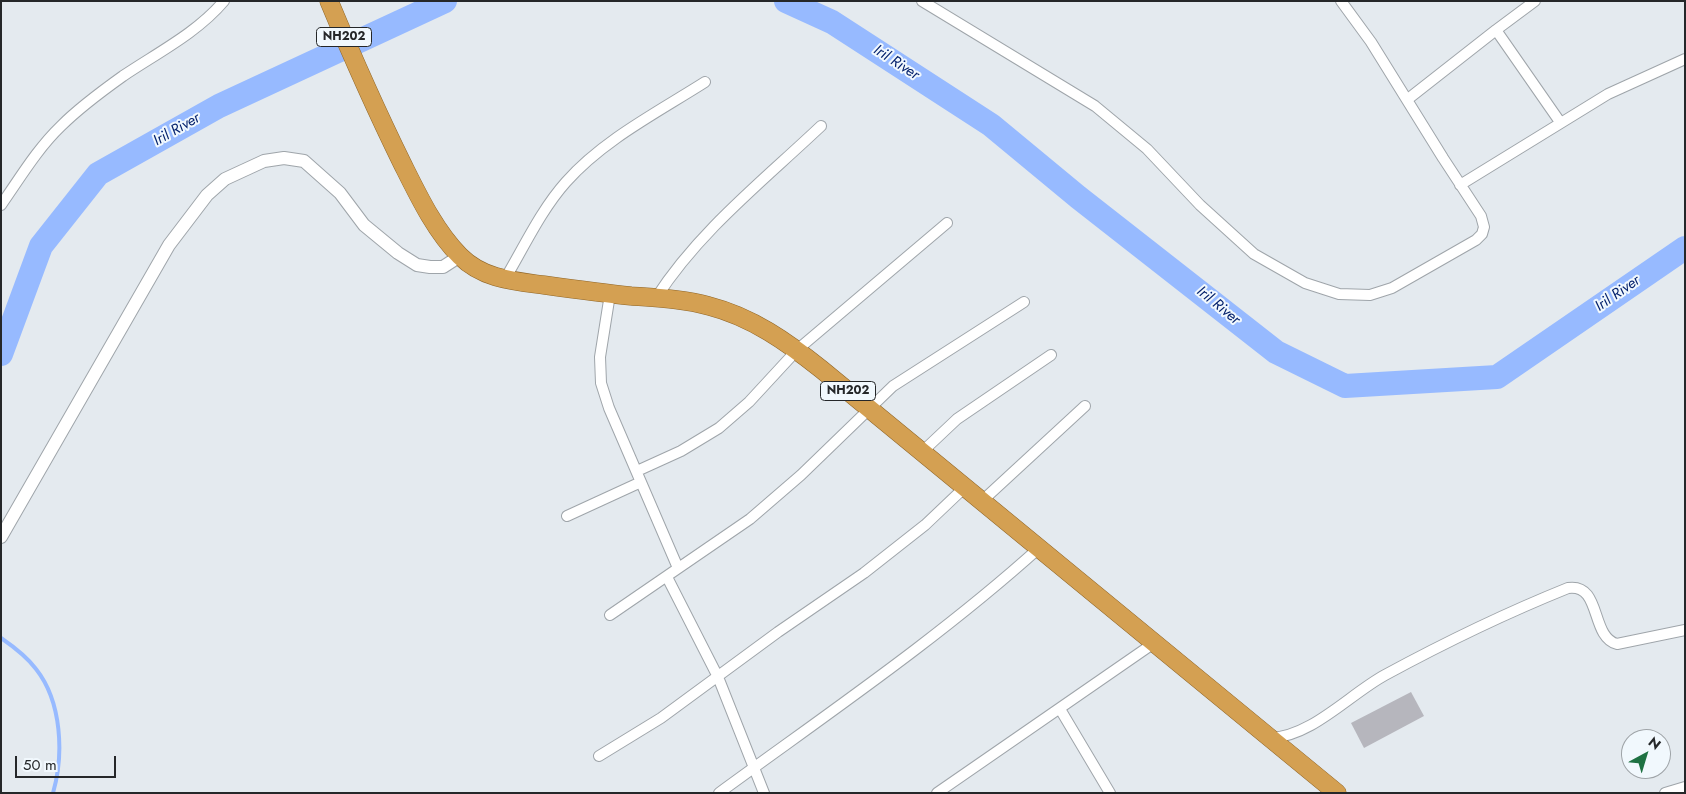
<!DOCTYPE html>
<style>
body{margin:0}
#map{position:relative;width:1686px;height:794px;overflow:hidden;background:#e4eaef;font-family:Jost,sans-serif}
canvas{display:block}
.frame{position:absolute;inset:0;border:2px solid #252729;pointer-events:none}
.north{position:absolute;left:1621px;top:729px;width:50px;height:50px;box-sizing:border-box;background:#f1f8fd;border:1px solid #9fa4a8;border-radius:50%;rotate:39deg;font-size:14px;font-weight:700;line-height:20px;text-align:center;color:#252729}
.north::after{content:'';display:block;margin:auto;width:18px;height:22px;background:#1e7142;clip-path:polygon(50% 0,100% 100%,50% 72%,0 100%)}
.scale{position:absolute;left:15px;top:756px;width:101px;height:22px;box-sizing:border-box;border:2px solid #252729;border-top:0;padding-left:6px;font-size:15px;line-height:18px;white-space:nowrap;color:#252729;-webkit-text-stroke:4px #f1f8fd;paint-order:stroke}
</style>
<div id="map">
<canvas width="1686" height="794"></canvas>
<div class="frame"></div>
<div class="north">N</div>
<div class="scale">50 m</div>
</div>
<script>
const c = document.querySelector('canvas').getContext('2d');
c.lineJoin = 'round';
function trace(path, color, width, dash) { c.strokeStyle = color; c.lineWidth = width; c.lineCap = dash ? 'butt' : 'round'; c.setLineDash(dash || []); c.stroke(path); }
function paint(path, color) { c.fillStyle = color; c.fill(path, 'evenodd'); }
function write(font, color, halo, rows, align = 'center') {
  c.font = font + ' Jost,sans-serif'; c.lineWidth = 4; c.setLineDash([]); c.textBaseline = 'middle'; c.strokeStyle = halo; c.fillStyle = color; for (const [text, x, y, turn = 0] of rows) {
    c.save(); c.translate(x, y); c.rotate((+turn || 0) * Math.PI / 180); c.textAlign = isNaN(turn) ? turn : align; if (halo) c.strokeText(text, 0, 0); c.fillText(text, 0, 0); c.restore();
  }
}
const stream = new Path2D(`
 M1,638c13,9 26,19 35,31 26,33 28,86 17,124`);
const river = new Path2D(`
 M786,1l46,21 159,103 87,72 198,155 69,34 152,-9 188,-129
 M1,354l40,-108 57,-72 121,-68 226,-105`);
const building = new Path2D(`
 M1411,692l13,24 -60,32 -13,-25z`);
const minor = new Path2D(`
 M922,1l173,105 52,43 53,56 54,49 51,29 34,11 31,1 22,-7 84,-48 6,-6 2,-7 -3,-11 -38,-58 -72,-116 -30,-41
 M1496,30l64,92
 M1408,99l88,-69 39,-29
 M1460,185l148,-91 77,-35
 M1,205c19,-27 36,-56 60,-79 18,-18 41,-35 62,-50 34,-23 74,-43 101,-75
 M505,279c19,-32 36,-69 61,-97 37,-42 92,-70 139,-100
 M610,294l-10,63 1,26 8,25 69,160
 M656,298c43,-67 108,-118 165,-172
 M922,452l35,-33 94,-64
 M637,471l44,-20 38,-23 30,-26 48,-52 150,-127
 M982,501l103,-95
 M567,516l74,-34
 M667,577l51,100 46,116
 M610,615l140,-96 51,-44 92,-89 131,-84
 M1060,709l50,84
 M1270,738c41,-1 80,-44 115,-63 59,-32 121,-62 183,-87 34,-5 22,49 49,56l68,-14
 M599,756l62,-38 117,-86 86,-59 61,-48 40,-38
 M719,793c108,-79 220,-155 320,-245
 M937,793l217,-150
 M1665,793l20,-6`);
const tertiary = new Path2D(`
 M1,537l168,-292 38,-50 18,-16 39,-18 20,-3 20,3 36,32 24,32 34,28 19,12 13,2h13l17,-11`);
const trunk = new Path2D(`
 M329,1c23,55 47,109 73,162 16,32 33,68 58,93 23,23 53,25 84,29 29,4 58,8 87,11 26,2 53,3 78,10 43,11 78,36 112,63l516,424`);
const shields = [
 [344,37,55],
 [848,391,55]
];
const shieldNames = [
 ["NH202",344,37],
 ["NH202",848,391]
];
const waterNames = [
 ["Iril River",896,63,33],
 ["Iril River",177,130,-30],
 ["Iril River",1618,294,-35],
 ["Iril River",1218,306,39]
];
trace(stream, '#97baff', 4);
trace(river, '#97baff', 24);
paint(building, '#b6b6bd');
trace(minor, '#9fa5aa', 12);
trace(tertiary, '#9fa5aa', 14);
trace(trunk, '#906628', 19);
trace(minor, '#fff', 10);
trace(tertiary, '#fff', 12);
trace(trunk, '#d4a052', 18);
for (const [x, y, w] of shields) { const box = new Path2D(); box.roundRect(x - w / 2, y - 9.5, w, 19, 4); c.fillStyle = '#f1f8fd'; c.fill(box); trace(box, '#252729', 1); }
write('bold 12px', '#252729', null, shieldNames);
write('italic 15px', '#03206c', '#f1f8fd', waterNames);
</script>
